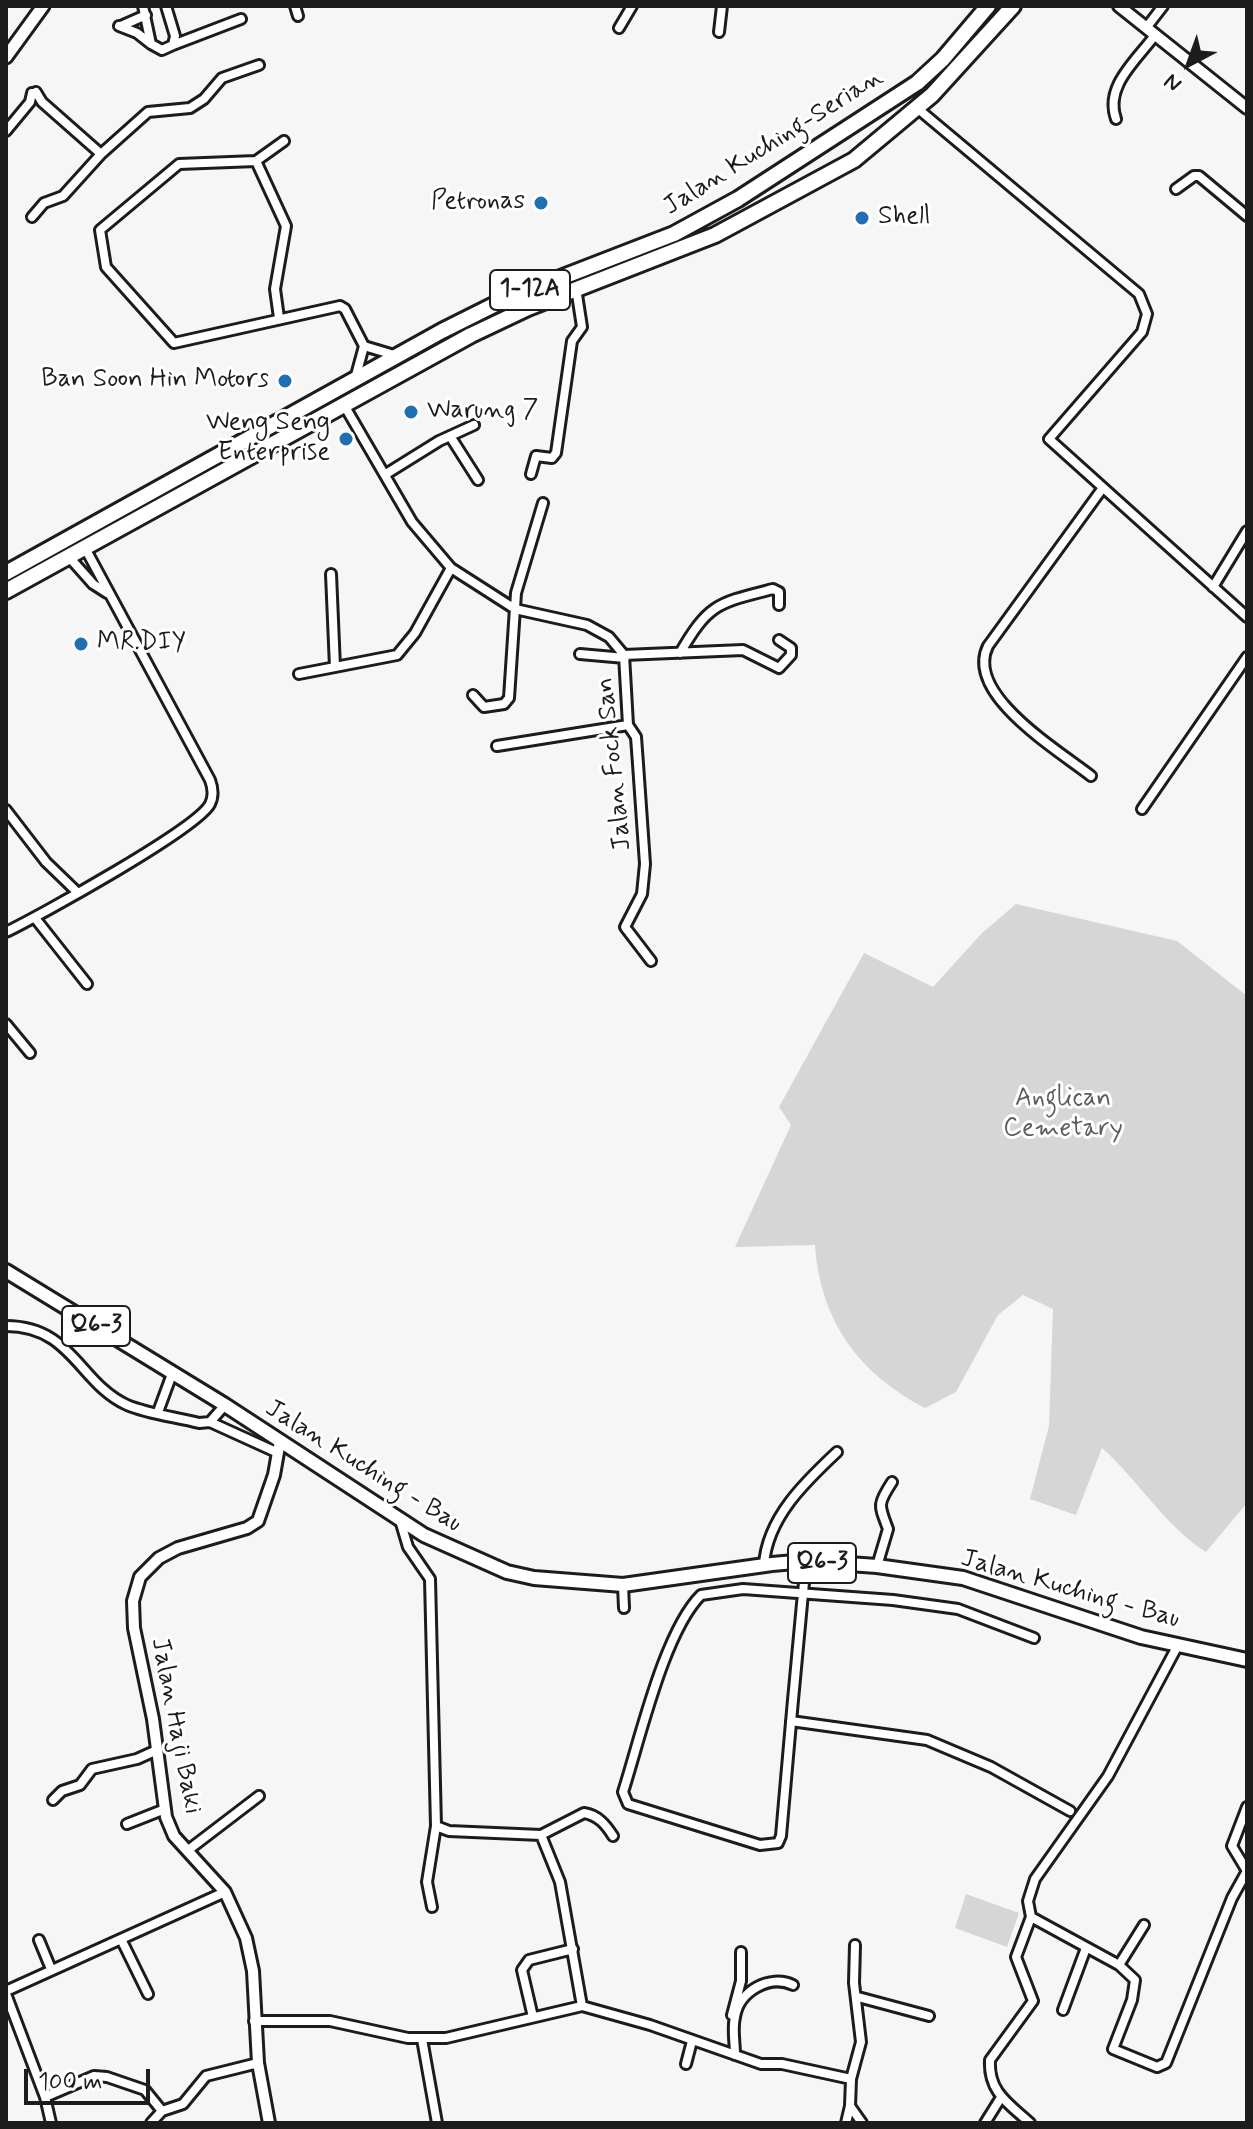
<!DOCTYPE html>
<style>
body{margin:0}
#map{position:relative;width:1253px;height:2129px;overflow:hidden;background:#f6f6f6;font-family:Mynerve,sans-serif}
canvas{display:block}
.frame{position:absolute;inset:0;border:8px solid #1c1c1c;pointer-events:none}
.north{position:absolute;left:1149px;top:24px;width:80px;height:80px;-webkit-text-stroke:6px #fff;paint-order:stroke;rotate:221deg;font-size:22px;font-weight:700;line-height:32px;text-align:center;color:#1c1c1c}
.north::after{content:'';display:block;margin:auto;width:28px;height:36px;background:#1c1c1c;clip-path:polygon(50% 0,100% 100%,50% 72%,0 100%)}
.scale{position:absolute;left:24px;top:2069px;width:126px;height:36px;box-sizing:border-box;border:4px solid #1c1c1c;border-top:0;padding-left:10px;font-size:24px;line-height:28px;white-space:nowrap;color:#1c1c1c;-webkit-text-stroke:6px #fff;paint-order:stroke}
</style>
<div id="map">
<canvas width="1253" height="2129"></canvas>
<div class="frame"></div>
<div class="north">N</div>
<div class="scale">100 m</div>
</div>
<script>
const c = document.querySelector('canvas').getContext('2d');
c.lineJoin = 'round';
function paint(path, color) { c.fillStyle = color; c.fill(path, 'evenodd'); }
function trace(path, color, width, dash) { c.strokeStyle = color; c.lineWidth = width; c.lineCap = dash ? 'butt' : 'round'; c.setLineDash(dash || []); c.stroke(path); }
function write(font, color, halo, rows, align = 'center') {
  c.font = font + ' Mynerve,sans-serif'; c.lineWidth = 6; c.setLineDash([]); c.textBaseline = 'middle'; c.strokeStyle = halo; c.fillStyle = color; for (const [text, x, y, turn = 0] of rows) {
    c.save(); c.translate(x, y); c.rotate((+turn || 0) * Math.PI / 180); c.textAlign = isNaN(turn) ? turn : align; if (halo) c.strokeText(text, 0, 0); c.fillText(text, 0, 0); c.restore();
  }
}
const green = new Path2D(`
 M1016,904l161,37 70,55v507l-41,49c-42,-27 -67,-71 -104,-104l-26,67 -46,-16 19,-73 4,-117 -30,-14 -25,20 -42,77 -31,16c-66,-34 -105,-87 -110,-163l-80,2 56,-122 -12,-18 85,-154 69,34 49,-54z
 M966,1894l53,19 -12,34 -52,-19z`);
const minor = new Path2D(`
 M143,6l8,38 11,6 11,-5 2,-9 -9,-30
 M295,6l3,10
 M119,26l18,7 14,11
 M121,26l25,-11
 M619,28l13,-22
 M1146,28l17,-22
 M719,32l3,-26
 M173,45l68,-26
 M36,92l6,10 59,52 47,-42 42,-4 14,-9 18,-21 37,-13
 M917,108l222,186 8,20 -5,18 -93,107 198,178
 M1116,119c-12,-33 21,-59 39,-84
 M6,131l24,-29 2,-9
 M284,141l-28,20 -77,3 -79,66 6,37 68,76 166,-37 5,3 19,37 -9,33
 M256,161l30,65 -11,63 4,29
 M1176,189l18,-13h5l48,40
 M32,217l12,-14 19,-7 38,-42
 M364,346l30,9
 M344,405l68,117 39,46 64,41 72,16 22,12 15,18 4,70 8,12 2,27 7,100 -3,30 -17,33 26,34
 M450,436l28,44
 M386,474l53,-33 35,-16
 M531,474l5,-18 16,2 4,-5 16,-112 10,-14 -6,-39
 M69,557l24,27 14,9
 M331,574l4,93
 M1213,587l34,-56
 M680,653c29,-50 38,-50 93,-64l6,3v13
 M580,654l45,4
 M624,655l119,-5 36,18 12,-13v-7l-12,-8
 M299,674l98,-19 18,-22 36,-65
 M473,695l11,12 20,-3 5,-6 7,-105 27,-90
 M497,746l131,-21
 M1091,776c-33,-26 -127,-82 -103,-130l114,-157
 M1142,809l105,-152
 M6,810l40,52 31,30
 M35,918l52,66
 M6,932c33,-16 191,-103 204,-128 4,-8 3,-16 0,-24l-125,-232
 M6,1024l24,29
 M6,1326c66,0 73,57 121,79 21,9 49,12 72,18l11,-1 15,-17
 M158,1412l14,-38
 M210,1422l66,30
 M400,1520l8,27 22,32 6,247 13,5 92,4 43,-22c14,2 22,12 29,23
 M806,1561c-9,92 -17,183 -25,275l-3,7 -18,2 -132,-41 -5,-12c17,-53 41,-160 78,-197l42,-6 150,11 65,9 76,29
 M764,1565c3,-47 41,-83 73,-113
 M877,1566l11,-37c-9,-24 -11,-24 4,-47
 M623,1585l1,23
 M1178,1645l-70,131 -73,103 -7,22 3,16 88,48 16,15 -3,20 -19,49 44,18 9,-4 66,-165 15,-27
 M791,1721l136,19 64,27 79,44
 M53,1800l9,-9 18,-6 12,-16 45,-10 20,-9
 M127,1824l38,-15
 M541,1835l19,47 22,124
 M187,1851l72,-55
 M1247,1871l-15,-25 15,-39
 M432,1907l-5,-25 9,-56
 M121,1939l27,55
 M39,1940l12,29
 M855,1945l-1,38 7,59 -10,37 -1,27 12,17
 M1119,1965l25,-40
 M6,1991l219,-99
 M6,1994l39,103 6,26
 M858,1997l71,19
 M1063,2010l23,-62
 M732,2015l9,-34v-29
 M533,2017l-11,-47 7,-10 44,-11
 M254,2021h76l78,17h38l136,-32 68,19 111,39h21l69,15
 M422,2039l15,84
 M735,2055c0,-13 -3,-26 0,-38 4,-26 35,-43 58,-32
 M686,2064l6,-23
 M45,2097l49,-21 13,1 38,13 17,21 -11,12
 M162,2111l21,-7 23,-28 52,-13
 M846,2123l4,-17
 M985,2123l15,-24
 M1030,2123c-21,-19 -42,-31 -40,-63l43,-59 -17,-44 15,-40`);
const tertiary = new Path2D(`
 M1119,6l128,102
 M269,2123l-11,-60 -5,-92 -7,-33 -21,-46 -51,-56 -8,-19 -13,-98 -19,-91 -1,-27 7,-24 19,-19 19,-10 69,-20 11,-7 16,-46 6,-34`);
const secondary = new Path2D(`
 M6,57l37,-51`);
const primary = new Path2D(`
 M6,1271l219,134 199,130 83,37 27,6 89,7 149,-21 34,-3 71,5 86,12 178,59 106,23`);
const trunk = new Path2D(`
 M6,573l436,-242 64,-32 168,-65 64,-35 179,-116 26,-24 45,-53
 M6,591l465,-256 57,-27 187,-73 139,-75 78,-65 81,-89`);
const markers = [
 [541,203,8,"#1f6fb2"],
 [862,218,8,"#1f6fb2"],
 [285,381,8,"#1f6fb2"],
 [411,412,8,"#1f6fb2"],
 [346,439,8,"#1f6fb2"],
 [81,644,8,"#1f6fb2"]
];
const shields = [
 [530,290,80],
 [96,1326,68],
 [822,1563,68]
];
const shieldNames = [
 ["1-12A",530,290],
 ["Q6-3",96,1326],
 ["Q6-3",822,1563]
];
const streetNames = [
 ["Jalan Kuching-Serian",774,143,-32],
 ["Jalan Fock San",615,764,-96],
 ["Jalan Kuching - Bau",363,1467,32],
 ["Jalan Kuching - Bau",1070,1590,16],
 ["Jalan Haji Baki",175,1726,79]
];
const poiNames = [
 ["Petronas",525,203],
 ["Shell",878,218,"left"],
 ["Ban Soon Hin Motors",269,381],
 ["Warung 7",427,412,"left"],
 ["Weng Seng",330,424],
 ["Enterprise",330,454],
 ["MR.DIY",97,644,"left"]
];
const parkNames = [
 ["Anglican",1063,1100],
 ["Cemetary",1063,1130]
];
paint(green, '#d6d6d6');
trace(minor, '#1c1c1c', 14);
trace(tertiary, '#1c1c1c', 16);
trace(secondary, '#1c1c1c', 17);
trace(primary, '#1c1c1c', 18);
trace(trunk, '#1c1c1c', 20);
trace(minor, '#fff', 8);
trace(tertiary, '#fff', 10);
trace(secondary, '#fff', 11);
trace(primary, '#fff', 12);
trace(trunk, '#fff', 14);
for (const [x, y, r, color] of markers) { const dot = new Path2D(); dot.arc(x, y, r, 0, 2 * Math.PI); c.fillStyle = color; c.fill(dot); trace(dot, '#fff', 3); }
for (const [x, y, w] of shields) { const box = new Path2D(); box.roundRect(x - w / 2, y - 20, w, 40, 6); c.fillStyle = '#fff'; c.fill(box); trace(box, '#1c1c1c', 2); }
write('bold 24px', '#1c1c1c', null, shieldNames);
write('26px', '#1c1c1c', '#fff', streetNames);
write('26px', '#1c1c1c', '#fff', poiNames, 'right');
write('26px', '#5d5d5d', '#fff', parkNames);
</script>
